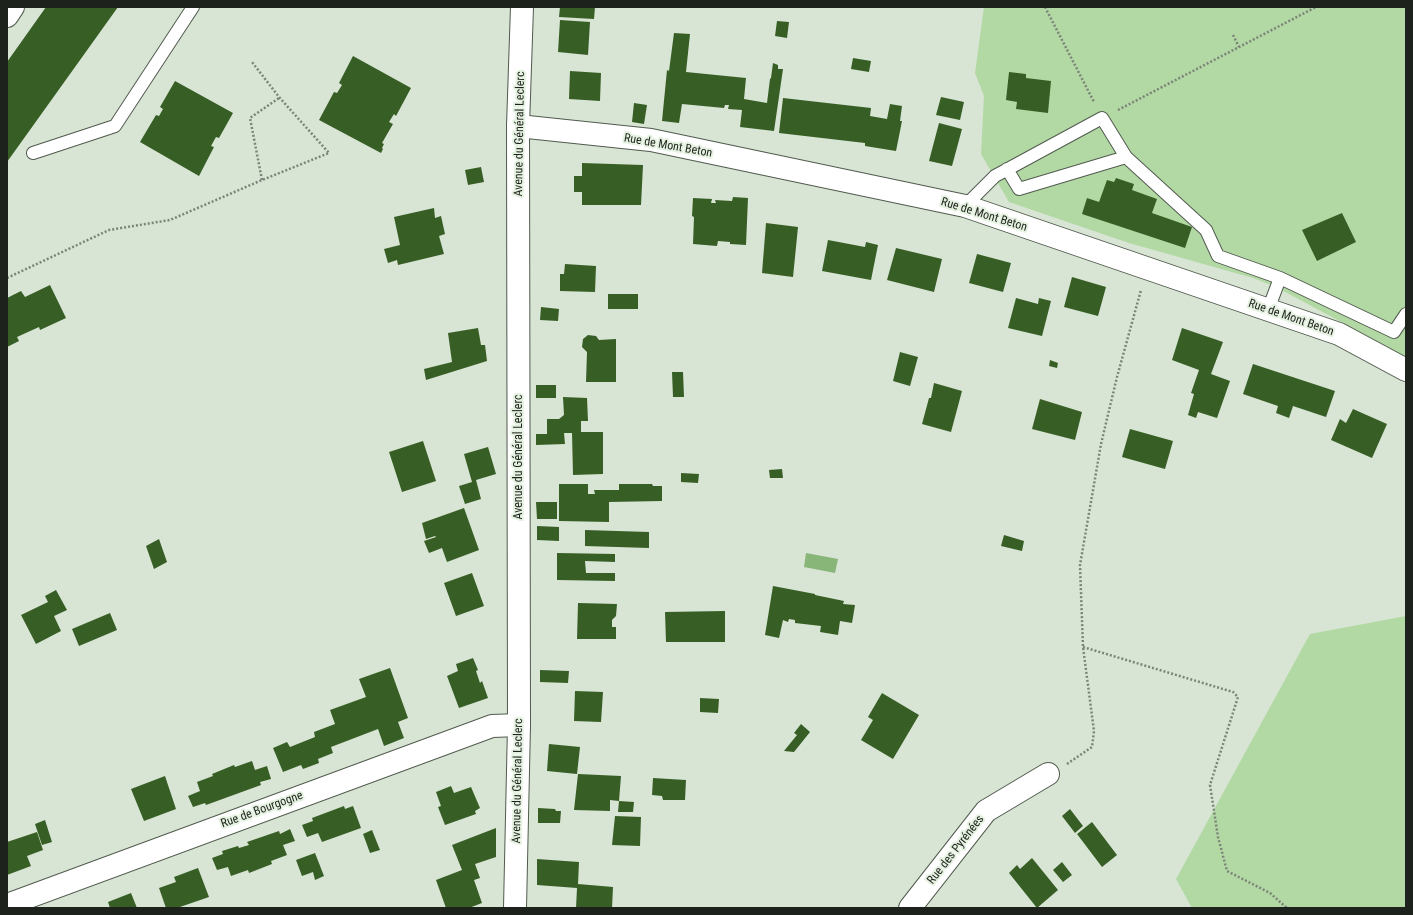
<!DOCTYPE html>
<meta charset="utf-8">
<style>
body{margin:0}
#map{position:relative;width:1413px;height:915px;overflow:hidden;background:#d8e4d4;font-family:"Roboto Condensed",sans-serif}
canvas{display:block}
.frame{position:absolute;inset:0;border:8px solid #1e221c;pointer-events:none}
</style>
<div id="map">
<canvas width="1413" height="915"></canvas>
<div class="frame"></div>
</div>
<script>
const c = document.querySelector('canvas').getContext('2d');
c.lineJoin = 'round';
function paint(path, color) { c.fillStyle = color; c.fill(path, 'evenodd'); }
function trace(path, color, width, dash) { c.strokeStyle = color; c.lineWidth = width; c.lineCap = dash ? 'butt' : 'round'; c.setLineDash(dash || []); c.stroke(path); }
function write(font, color, halo, rows, align = 'center') {
  c.font = font + ' "Roboto Condensed",sans-serif'; c.lineWidth = 4; c.setLineDash([]); c.textBaseline = 'middle'; c.strokeStyle = halo; c.fillStyle = color; for (const [text, x, y, turn = 0] of rows) {
    c.save(); c.translate(x, y); c.rotate((+turn || 0) * Math.PI / 180); c.textAlign = isNaN(turn) ? turn : align; if (halo) c.strokeText(text, 0, 0); c.fillText(text, 0, 0); c.restore();
  }
}
const green = new Path2D(`
 M984,7h422v350l-130,-70 -23,-9 -124,-35 -120,-41 -28,-48 3,-58 -9,-23z
 M1406,616v292h-214l-16,-29 134,-245z`);
const water = new Path2D(`
 M806,553l32,6 -3,14 -31,-6z`);
const building = new Path2D(`
 M46,7h72l-111,155v-100z
 M560,7h35l-1,12 -35,-2z
 M560,20l30,2 -2,33 -30,-3z
 M777,21l12,1 -2,16 -12,-2z
 M674,33l16,1 -4,38 60,6 -2,21 23,4 3,-24 1,-1 2,-15 5,2v4h5l-9,62 -34,-4 2,-17 -14,-1 1,-4h-4l-1,3 -42,-4 -3,19 -17,-2 5,-51 2,1z
 M353,56l58,32 -15,28 -2,-2 -5,8 4,2 -11,19 2,1 -2,4 1,1 -2,4 -62,-33 15,-28 3,1 5,-8 -3,-2z
 M853,58l18,3 -2,11 -18,-3z
 M570,71l31,2 -1,28 -31,-2z
 M1009,72l17,2v4l25,3 -3,32 -32,-4 1,-7 -11,-2z
 M175,81l58,32 -14,25 -3,-1 -5,9 3,1 -15,29 -59,-34 16,-27 3,1 4,-7 -3,-2z
 M941,97l23,5 -4,18 -24,-5z
 M783,98l88,10 -1,8 17,3 3,-15 12,2 -2,15h2l-6,30 -31,-5v-3l-86,-10z
 M634,103l13,2 -3,19 -12,-2z
 M939,123l23,6 -10,37 -23,-5z
 M582,163l61,2 -2,40h-59v-13h-8v-16h8z
 M481,167l3,15 -16,3 -3,-15z
 M1116,178l18,6 -2,6 25,9 -5,14 40,14 -7,21 -103,-34 5,-16 12,4 8,-22 7,2z
 M733,197l15,1 -2,47 -16,-1v-2l-12,-1 -1,5 -24,-2 1,-27 -2,-1 1,-18 19,1 -1,4h5l-1,-3 17,1z
 M434,208l1,10 6,-2 4,18 -6,2 5,18 -46,11 -1,-5 -9,3 -4,-14 16,-4 -6,-28z
 M1342,213l14,29 -39,19 -15,-31z
 M766,223l32,4 -5,50 -31,-4z
 M828,240l37,7 1,-5 12,3 -7,35 -49,-9z
 M896,248l46,11 -8,33 -47,-12z
 M977,254l34,9 -8,29 -34,-9z
 M565,264l31,2 -1,26 -35,-1v-17h4z
 M1072,277l34,10 -8,29 -34,-9z
 M50,285l16,33 -26,12 -1,-3 -22,10 2,4 -12,6v-49l14,-7 4,6z
 M608,294h30v15h-30z
 M1016,298l22,6 1,-6 12,3 -9,35 -34,-8z
 M541,307l18,2 -1,12 -18,-1z
 M478,328l3,17h4l2,16 -61,19 -2,-11 28,-7 -4,-29z
 M1182,328l41,14 -12,32 19,7 -13,37 -19,-6 -2,6 -8,-3 6,-21 -3,-1 8,-23 -27,-10z
 M588,335l8,1 3,4 17,-1v43h-30l1,-30 -5,-5 1,-8z
 M900,352l18,5 -8,29 -17,-5z
 M1050,360l8,3 -1,5 -8,-2z
 M1253,364l82,27 -9,26 -33,-11 -4,12 -13,-5 2,-7 -35,-12z
 M672,372h11l1,25h-11z
 M934,383l28,8 -11,41 -29,-8 7,-26h2z
 M536,385h20v13h-20z
 M563,397l24,1 1,23h-7v11h22v42l-30,1 -1,-42h-8l1,11 -29,1v-11h11v-15h12l5,-4z
 M1040,399l42,13 -7,28 -43,-11z
 M1353,409l34,15 -15,34 -41,-18 9,-21 6,4z
 M1130,429l43,12 -8,28 -43,-12z
 M423,441l13,40 -34,11 -13,-40z
 M488,447l8,27 -20,6 5,19 -16,5 -6,-18 13,-4 -8,-28z
 M782,469l1,9h-13l-1,-8z
 M681,473l18,1 -1,9 -17,-1z
 M559,484h29v10h7l-1,-4h25v-6h33l1,2h9v15l-53,1v20l-50,-1z
 M536,502h21v17h-20z
 M464,508l15,42 -32,12 -5,-14 -13,5 -5,-12 12,-4 -1,-1 -9,3 -4,-16z
 M537,526l22,1v14l-22,-1z
 M585,530l64,2v16l-64,-2z
 M1004,535l20,6 -2,10 -21,-5z
 M159,539l8,23 -13,7 -8,-23z
 M557,553l58,1v8l-30,-1 1,12h29v8l-58,-1z
 M472,573l12,33 -28,10 -12,-33z
 M773,586l42,8v1l29,6 -1,3 12,1 -3,18 -12,-2 -2,14 -18,-3 1,-6 -26,-3v-3l-6,-1 -1,3 -5,-2 -4,18 -14,-3z
 M56,590l11,20 -13,6 7,15 -25,13 -15,-29 27,-13 -3,-6z
 M578,603l39,1 -1,12 -4,4v7h4v12h-39z
 M725,611v31h-59l-1,-30z
 M110,613l7,17 -38,16 -7,-17z
 M473,658l5,12 -2,1 4,12 2,-2 6,17 -29,10 -12,-32 11,-5 -2,-7z
 M390,668l18,50 -10,4 6,16 -20,8 -6,-17 -47,18 2,6 -15,6 1,4 -16,6 -2,-4 -18,7 -10,-24 14,-6 3,5 25,-10 -1,-5 21,-8 -5,-14 36,-13 -7,-18z
 M540,670l29,1 -1,12 -28,-1z
 M575,691l28,1 -2,30 -27,-1z
 M882,693l37,22 -26,44 -32,-19 12,-20 -5,-3z
 M700,698l19,1 -1,14 -18,-1z
 M801,724l9,8 -16,20 -10,-1 13,-16 -3,-2z
 M549,744l31,3 -3,27 -30,-3z
 M252,761l3,9 12,-4 4,13 -11,3 1,3 -55,20 -1,-2 -12,4 -5,-11 12,-5 -3,-9 16,-6 -1,-2 22,-9 1,2z
 M578,774l43,2 -2,25 -9,-1v11l-36,-1z
 M165,776l11,33 -32,12 -13,-32z
 M653,778l33,2 -1,20h-22l-1,-4 -10,-1z
 M451,786l3,7 17,-6 9,21 -5,3 1,3 -31,11 -7,-18 3,-1 -5,-14z
 M619,801l15,1 -1,10h-15z
 M344,806l1,3 8,-3 8,22 -39,14 -4,-9 -11,4 -5,-12 11,-4 -1,-3z
 M538,808l17,1 1,2h5l-1,12h-22z
 M1070,809l13,17 -8,7 -13,-17z
 M615,816l26,1 -1,29 -28,-1z
 M45,820l7,22 -10,3 -7,-21z
 M1092,822l25,33 -15,12 -25,-33z
 M496,828v29l-21,7 5,14 -6,2 8,23 -13,5h-23l-10,-28 26,-10 -10,-25z
 M290,829l5,12 -12,4 4,10 -16,6 1,3 -23,9 -1,-3 -17,6 -3,-9 -11,3 -5,-12 11,-4 -1,-3 16,-5 1,2 10,-3 -2,-3 32,-11 1,3z
 M372,830l8,20 -10,3 -7,-19z
 M37,832l6,18 -16,6 4,10 -24,9v-33z
 M315,853l9,23 -9,4 -2,-8 -11,4 -6,-16z
 M1032,858l26,32 -21,18 -28,-35 8,-8 3,4z
 M537,859l42,3 -1,22 35,3 -1,21h-36l1,-20 -40,-3z
 M1062,862l10,13 -9,7 -10,-12z
 M198,868l11,29 -32,11h-11l-7,-20 17,-6 -2,-5z
 M131,893l6,15h-27l-2,-6z`);
const path = new Path2D(`
 M1045,7l49,95
 M1233,35l6,12
 M1118,110l198,-103
 M262,180l-12,-62 29,-20
 M7,278l102,-48 61,-10 92,-40 67,-27 -50,-56 -27,-35
 M1083,647l150,45 5,5 -28,88 8,52 9,34 43,22 17,15
 M1067,764l25,-17 2,-16 -11,-84 -3,-82 21,-121 16,-67 24,-87`);
const lane = new Path2D(`
 M33,153l82,-27 78,-119
 M1007,169l12,20 107,-32 80,73 12,26 62,22 114,54 12,-18
 M965,206l30,-30 107,-58 24,39
 M1268,310l12,-32`);
const street = new Path2D(`
 M7,16l6,-9
 M518,126l133,14 314,66 374,128 67,36
 M7,905l485,-179 27,-1
 M910,908l76,-97 62,-37`);
const secondary = new Path2D(`
 M515,908l4,-183 -1,-599 4,-119`);
const streetNames = [
 ["Avenue du Général Leclerc",520,134,-89],
 ["Rue de Mont Beton",668,146,10],
 ["Rue de Mont Beton",984,215,17],
 ["Rue de Mont Beton",1291,318,19],
 ["Avenue du Général Leclerc",519,457,-90],
 ["Avenue du Général Leclerc",518,781,-89],
 ["Rue de Bourgogne",262,810,-20],
 ["Rue des Pyrénées",956,850,-52]
];
paint(green, '#b2d9a4');
paint(water, '#88b578');
paint(building, '#375f25');
trace(lane, '#515b4e', 14);
trace(street, '#515b4e', 24);
trace(secondary, '#515b4e', 24);
trace(path, '#7c8479', 2.5, [2, 2]);
trace(lane, '#fff', 12);
trace(street, '#fff', 22);
trace(secondary, '#fff', 22);
write('12px', '#1e221c', '#e5f1e1', streetNames);
</script>
